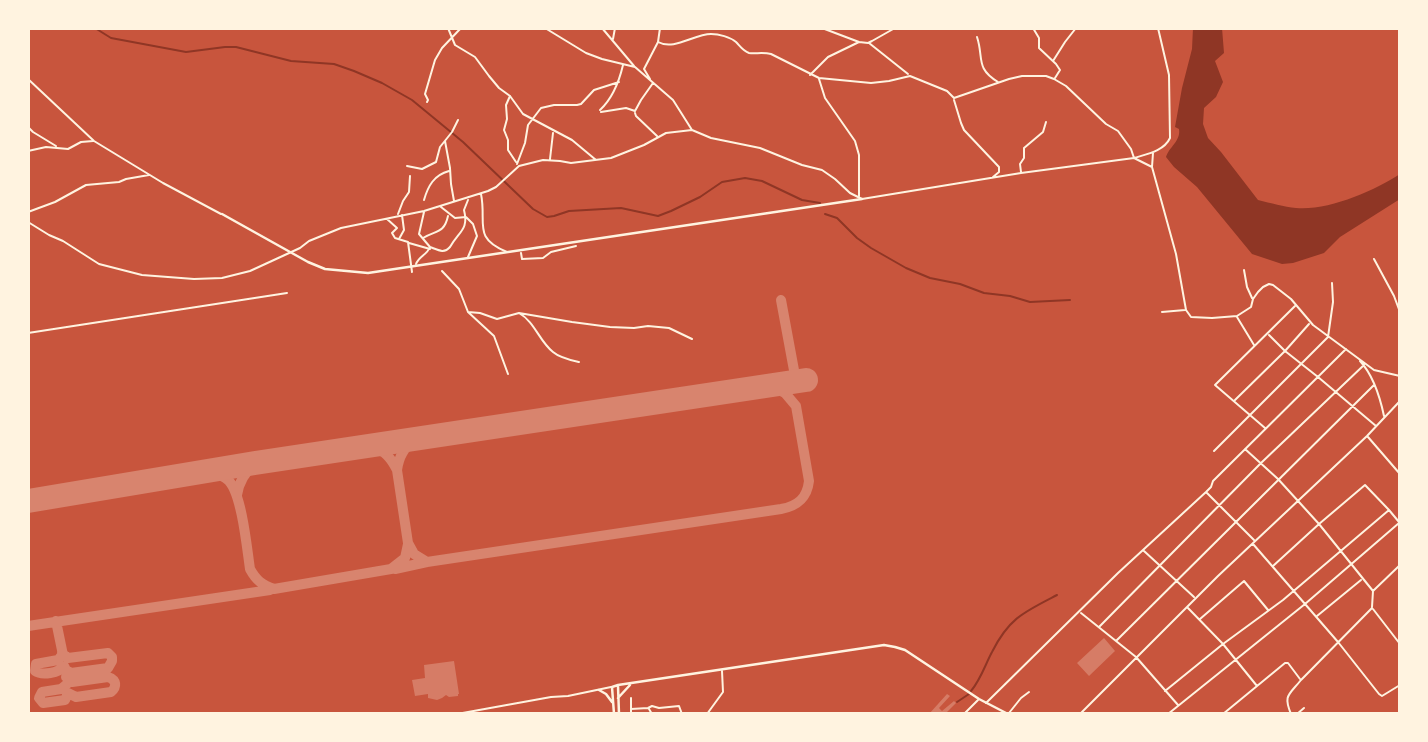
<!DOCTYPE html>
<style>
body{margin:0}
#map{position:relative;width:1428px;height:742px;overflow:hidden;background:#c8553d;font-family:Bitter,serif}
canvas{display:block}
.frame{position:absolute;inset:0;border:30px solid #fff3e0;pointer-events:none}
</style>
<div id="map">
<canvas width="1428" height="742"></canvas>
<div class="frame"></div>
</div>
<script>
const c = document.querySelector('canvas').getContext('2d');
c.lineJoin = 'round';
function paint(path, color) { c.fillStyle = color; c.fill(path, 'evenodd'); }
function trace(path, color, width, dash) { c.strokeStyle = color; c.lineWidth = width; c.lineCap = dash ? 'butt' : 'round'; c.setLineDash(dash || []); c.stroke(path); }
const water = new Path2D(`
 M1193,28h29l2,25 -9,8 8,21 -7,15 -12,11 -1,16 5,14 13,14 37,48c13,3 26,7 38,8 32,3 78,-17 104,-34v25l-60,38 -16,16 -31,10 -11,1 -30,-10 -55,-67 -23,-20 -8,-10c3,-10 15,-16 13,-28l-4,-2 7,-39 10,-39z`);
const stream = new Path2D(`
 M95,28l16,10 75,14 39,-5h11l55,14 43,3 20,7 28,12 30,17 51,42 70,67 14,8 7,-1 15,-5 52,-3 37,8 13,-5 29,-14 22,-15 23,-4 17,3 40,19 18,3
 M825,214l12,4 20,20 14,10 35,20 24,10 30,6 24,9 26,3 20,6 40,-2
 M971,691c10,-12 14,-26 21,-39 17,-34 32,-40 65,-57
 M957,702l12,-8`);
const taxiway = new Path2D(`
 M781,300l15,81
 M372,446c13,5 19,12 25,24l11,73 6,11 13,8 354,-53c17,-3 26,-11 28,-28l-13,-75 -11,-13 -13,-7
 M397,470c2,-14 7,-22 18,-31
 M208,472c7,1 15,3 21,9 13,14 18,68 21,88 6,11 12,16 24,20l117,-20 14,-11 3,-14
 M237,495c2,-14 8,-23 18,-32
 M395,569l32,-7
 M56,621l7,34
 M28,626l242,-36
 M62,652l2,3 4,3 40,-5 4,4v4l-4,7 -37,5 -5,-3 -2,-4c-5,7 -22,10 -29,5l1,-7 22,-4 4,-5
 M66,677l6,5 36,-5c9,3 9,10 3,15l-35,5 -8,-4
 M67,684l-6,5 -19,3 -3,6 4,5 22,-3 3,-7`);
const runway = new Path2D(`
 M28,501l227,-38 551,-83`);
const building = new Path2D(`
 M1104,638l11,13 -26,25 -12,-13z
 M454,661l5,33h-1v2l-9,1 -3,-2 -4,3 -5,2 -9,-2v-4l-13,2 -3,-16 13,-2 -1,-13z
 M947,694l3,2 -11,12 3,3 12,-10 2,2 -11,11h-16z`);
const minor = new Path2D(`
 M448,28l7,17 20,12 14,19 10,12 11,8 13,18 49,26 24,20
 M545,28l41,25 16,6 33,8 38,33 19,30 19,8 49,10 42,17 20,5 13,9 15,14 12,6 159,-26 113,-15 18,9
 M602,28l32,38
 M822,28l37,14
 M1033,28l6,10v10l17,16 4,6 -5,8
 M977,37c7,21 -2,31 21,45
 M613,39l2,-11
 M658,42c16,9 36,-8 53,-8 8,0 19,3 25,8 4,4 7,9 13,11 6,1 14,-1 22,1l48,24 52,5 18,-2 21,-5 37,15 7,7 55,-19 13,-3h24l8,3 12,7 40,38 12,7 13,18 3,9c13,-4 30,-7 36,-20l-1,-63 -11,-47
 M869,43l39,31
 M1053,61l12,-19 11,-14
 M810,75l18,-18 31,-15 9,1 4,-2 23,-13
 M28,79l66,62 69,42 58,31
 M650,79l-6,-10 14,-27 2,-14
 M819,79l6,19 30,43 4,14v41
 M510,96l-4,9 1,14 -3,11 4,10v10l8,12
 M954,100l7,23 3,7 35,37v5l-6,5
 M427,102l1,-2 -3,-6 10,-34 7,-12 19,-20
 M600,110c13,-12 19,-28 23,-45
 M601,112l25,-4 9,3 6,-11 12,-17
 M635,113l1,3 21,20
 M28,127l5,5 23,14
 M445,141l5,27 1,16 3,17
 M28,151l18,-4 22,2 13,-7 12,-1
 M1153,153l-1,14 24,87 10,56 5,7 21,1 25,-2 14,-9 2,-8 5,-7 5,-5 6,-3 4,1 18,14 22,26 61,45 26,6
 M550,159l3,-26
 M517,164l8,-21 3,-18 13,-17 13,-3h23l4,-1 13,-14 25,-8
 M407,166l15,3 14,-7 4,-15 12,-15 6,-12
 M1021,172l-1,-8 4,-6v-10l19,-16 3,-10
 M481,194c6,29 -9,44 26,58
 M424,200c4,-14 10,-25 25,-29
 M441,207l14,11 11,-1 7,7 4,12 -9,21
 M28,212l27,-10 31,-17 33,-3 7,-3 23,-4
 M398,214l5,-13 6,-9 1,-16
 M387,219l10,9 -5,5 3,5 13,4 4,30
 M28,222l21,13 14,6 36,23 43,11 52,4 28,-1 28,-7 50,-23 9,-7 32,-13 83,-17 64,-20 8,-4 23,-21 24,-6 17,1 11,2 40,-5 33,-13 22,-12 26,-3
 M423,238c13,-8 21,-4 25,-22
 M399,239l5,-9 -2,-15
 M409,243l21,6
 M430,247c8,3 14,7 20,0 9,-16 19,-17 14,-37l4,-10
 M521,253l1,6 21,-1 8,-6 25,-6
 M1374,259l20,37 6,16
 M416,264c3,-8 11,-9 14,-17l-11,-13 5,-22
 M1244,270l3,17 5,11
 M442,271l17,18 9,23 26,24 14,38
 M468,312l12,1 17,6 22,-6c16,9 20,28 34,39 7,6 17,8 26,10
 M1162,312l23,-2
 M519,313l53,9 38,5 24,1 14,-2 21,2 23,11
 M1237,317l17,28
 M28,333l259,-40
 M1269,335l16,16 33,26 58,49
 M1360,361c13,14 20,36 24,55
 M1235,400l50,-49 24,-27
 M1265,428l-50,-43 80,-79
 M1368,437l32,37
 M1245,449l33,30 41,45 54,67
 M1214,451l114,-114 5,-35 -1,-19
 M1207,493l47,47
 M1253,544l85,98 41,52 3,2 18,-11
 M1144,551l50,46
 M1273,566l46,-42 46,-39 24,25 10,12
 M1187,607l36,37 34,42
 M1372,607l1,-16 27,-26
 M1373,609l27,35
 M1081,613l55,44 42,48
 M1317,616l44,-36
 M1200,619l44,-38 24,29
 M1099,627l162,-164 103,-98
 M1116,641l258,-256
 M1165,691l58,-47 60,-44 106,-90
 M986,703l132,-130 88,-81 5,-5 2,-6 133,-132
 M631,709l17,-1 4,-2 7,2 20,-2 3,8
 M649,709l3,5
 M1009,713l12,-15 8,-6
 M457,714l94,-17 17,-1 43,-9
 M631,714v-16
 M707,714l16,-22 -1,-21
 M964,714l14,-14
 M1080,714l138,-138 149,-140 33,-35
 M1168,714l137,-110 94,-81
 M1223,714l62,-51h3l12,16
 M1291,714c-8,-19 -2,-19 10,-34l71,-72
 M1297,714l7,-6`);
const primary = new Path2D(`
 M222,214l86,48 17,7 43,4 494,-74
 M618,686l1,28
 M599,690l7,4 6,8
 M618,698l12,-13
 M614,714l-2,-27 6,-2 266,-40 11,2 10,3 74,49 29,15`);
paint(water, '#8f3625');
trace(stream, '#8f3625', 2);
trace(taxiway, '#d8846e', 10);
trace(runway, '#d8846e', 24);
paint(building, '#d67c66');
trace(minor, '#fff3e0', 2);
trace(primary, '#fff3e0', 2.5);
</script>
